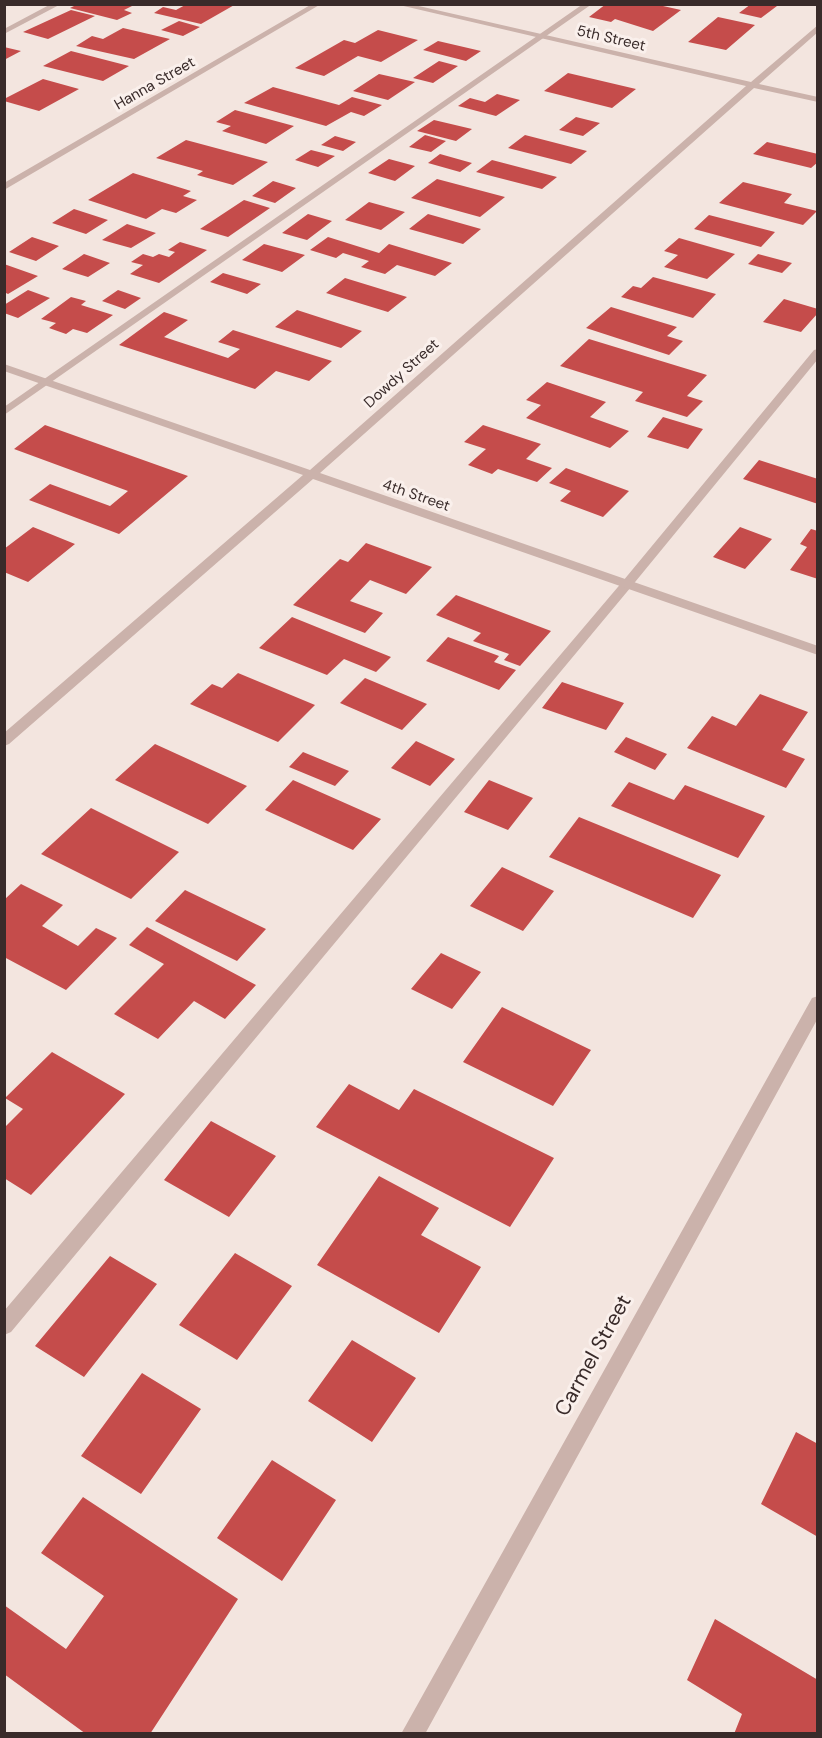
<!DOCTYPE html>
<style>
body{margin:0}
#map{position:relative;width:822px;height:1738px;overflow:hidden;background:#f3e5df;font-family:"DM Sans",sans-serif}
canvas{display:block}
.frame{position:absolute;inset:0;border:6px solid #392b2a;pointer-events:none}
</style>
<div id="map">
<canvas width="822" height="1738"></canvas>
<div class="frame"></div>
</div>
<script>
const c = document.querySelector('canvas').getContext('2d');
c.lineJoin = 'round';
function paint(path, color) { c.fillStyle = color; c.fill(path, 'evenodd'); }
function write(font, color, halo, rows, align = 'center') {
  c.font = font + ' "DM Sans",sans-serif'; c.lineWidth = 6; c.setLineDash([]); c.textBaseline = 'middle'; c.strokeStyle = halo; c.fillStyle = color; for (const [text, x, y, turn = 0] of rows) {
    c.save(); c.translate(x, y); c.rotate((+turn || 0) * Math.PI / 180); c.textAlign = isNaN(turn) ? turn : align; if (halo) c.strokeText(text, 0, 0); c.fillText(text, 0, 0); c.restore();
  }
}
const building = new Path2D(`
 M78,4h52l4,1 -10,5 8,3 -15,7 -47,-12z
 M187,4h49l-35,20 -47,-11 9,-6 13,3z
 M606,4h48l27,6 -28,21 -38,-12 -4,3 -22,-5z
 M751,4h18l8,2 -16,12 -22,-5z
 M71,10l24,6 -47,23 -25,-7z
 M718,17l37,8 -29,25 -38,-8z
 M179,21l21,6 -17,9 -22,-6z
 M123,28l47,11 -36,20 -58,-13 16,-10 11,3z
 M378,30l40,10 -37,22 -23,-6 -34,20 -29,-8 49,-28 11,3z
 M438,41l43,10 -15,10 -43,-11z
 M4,47l17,4 -17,9z
 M71,51l58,15 -26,15 -60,-15z
 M439,61l19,5 -25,17 -20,-5z
 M568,73l68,16 -24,19 -68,-17z
 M379,74l36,8 -27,18 -35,-9z
 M43,79l36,10 -40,22 -35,-10v-2z
 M273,87l66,18 13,-8 30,8 -18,11 -13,-4 -25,14 -82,-23z
 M497,94l23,6 -24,16 -38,-10 12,-8 15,4z
 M235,110l59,16 -28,18 -44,-13 9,-5 -15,-4z
 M576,117l24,6 -17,13 -24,-6z
 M434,120l38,9 -16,12 -39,-10z
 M425,135l21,6 -15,11 -22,-5z
 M525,135l62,16 -16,13 -63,-16z
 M335,136l21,6 -13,9 -22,-6z
 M186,140l82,22 -35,23 -36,-10 6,-4 -47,-13z
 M767,142l51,12v8l-7,6 -58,-14z
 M311,150l24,6 -17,11 -23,-7z
 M440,154l32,9 -12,9 -32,-9z
 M389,159l26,7 -20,15 -27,-8z
 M492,160l65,17 -15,12 -66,-17z
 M133,173l58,18 -8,5 14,4 -21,13 -14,-4 -16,10 -58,-19z
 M437,179l68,18 -25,20 -69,-19z
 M273,181l23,7 -21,15 -23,-7z
 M743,182l49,12 -8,9 33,8 -14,14 -84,-22z
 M244,200l26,8 -42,29 -28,-8z
 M369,202l36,10 -24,18 -36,-10z
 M74,209l34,11 -22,14 -34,-11z
 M308,214l24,7 -25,19 -25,-7z
 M428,214l53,15 -18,15 -54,-15z
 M709,215l66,17 -14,15 -67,-18z
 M127,224l29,9 -25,15 -29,-8z
 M32,237l27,9 -23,15 -27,-9z
 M328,237l51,16 10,-9 63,19 -17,13 -38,-11 -12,9 -24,-7 8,-6 -26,-8 -7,5 -26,-8z
 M679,238l56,16 -28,25 -43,-12 14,-12 -14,-4z
 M180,242l27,8 -48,33 -29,-9 13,-9 -12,-3 12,-8 10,3 6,-3 10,3 6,-5 -7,-2z
 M264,244l41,11 -23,17 -40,-12z
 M84,254l26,9 -22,14 -26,-8z
 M758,254l34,9 -10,10 -34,-9z
 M4,264l34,12 -30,18 -4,-2z
 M223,273l38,11 -14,10 -37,-12z
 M653,277l63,17 -23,24 -72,-21 12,-11 8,2z
 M345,278l62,19 -19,15 -62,-19z
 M28,290l22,8 -32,20 -14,-5v-8z
 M118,290l23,8 -16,11 -23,-8z
 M71,297l15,4 -5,4 32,10 -26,18 -14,-4 -7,5 -17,-6 7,-5 -15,-4z
 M784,299l34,10v4l-17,19 -38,-10z
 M611,307l66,20 -10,9 16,5 -14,14 -83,-27z
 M297,310l65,21 -21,17 -66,-21z
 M164,312l24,8 -24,17 64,21 12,-9 -22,-7 15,-12 99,31 -23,20 -33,-10 -21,18 -136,-44z
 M589,339l118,36 -20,21 16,5 -16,16 -52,-16 8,-9 -83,-26z
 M547,382l59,20 -16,15 39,14 -19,17 -84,-30 15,-13 -15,-5z
 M663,417l40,12 -15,20 -41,-12z
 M45,425l143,51 -69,58 -90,-34 21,-16 60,22 18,-15 -114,-42z
 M483,425l58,19 -15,15 26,9 -15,14 -39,-13 -6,5 -24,-9 18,-16 -22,-7z
 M759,460l59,19v25l-75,-25z
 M566,468l63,23 -26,26 -43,-16 11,-10 -22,-8z
 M33,527l42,17 -47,38 -24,-10v-23z
 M740,527l32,12 -27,30 -32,-12z
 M811,529l7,2v48l-28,-9 17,-23 -7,-3z
 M366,543l66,24 -26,27 -36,-14 -20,21 33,12 -18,20 -72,-28 47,-46 8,3z
 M456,595l95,36 -31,35 -16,-6 5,-6 -36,-13 8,-8 -45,-18z
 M292,617l99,40 -15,15 -32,-13 -17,16 -68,-27z
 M448,637l51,19 -5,6 22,8 -17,20 -73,-29z
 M238,673l77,32 -37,37 -88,-38 22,-20 10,4z
 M365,678l62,26 -25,26 -62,-27z
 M562,682l62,21 -18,27 -64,-22z
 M760,694l48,18 -26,38 23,9 -19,29 -99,-40 25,-32 24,10z
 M626,737l41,17 -12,16 -41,-18z
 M416,741l39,18 -25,27 -39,-18z
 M155,744l92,42 -39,38 -93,-44z
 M303,752l46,19 -14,15 -46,-19z
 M293,780l88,39 -28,31 -88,-40z
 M489,780l44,18 -25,32 -44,-18z
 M629,782l45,18 11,-15 80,31 -27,42 -127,-52z
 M91,808l88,44 -48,47 -90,-45z
 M579,817l142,58 -28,43 -144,-61z
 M502,867l52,24 -31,40 -53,-25z
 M21,884l42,21 -21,21 36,20 18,-18 21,10 -51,52 -62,-33v-57z
 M185,890l81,39 -29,32 -82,-40z
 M147,927l109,58 -31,34 -31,-18 -36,38 -44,-25 50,-50 -35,-19z
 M441,953l40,19 -29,37 -41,-20z
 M502,1007l89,43 -38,56 -90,-44z
 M52,1052l73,42 -94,101 -27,-17v-50l19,-19 -18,-11z
 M349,1084l50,26 15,-21 140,69 -44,69 -194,-100z
 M211,1121l65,35 -47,61 -65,-37z
 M379,1176l60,32 -18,27 60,32 -42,66 -122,-68z
 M235,1253l57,33 -55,74 -58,-35z
 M110,1256l47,28 -73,93 -49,-31z
 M352,1340l64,38 -44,64 -64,-41z
 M142,1373l59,36 -60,85 -60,-38z
 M796,1432l22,12v93l-57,-33z
 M272,1460l64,40 -54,81 -65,-43z
 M83,1497l155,102 -88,135h-64l-82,-60v-69l62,44 38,-53 -63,-43z
 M715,1619l103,61v54h-84l8,-20 -55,-34z`);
const lane = new Path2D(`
 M51,4h10l-57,30v-5z
 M583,4h9l-588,411v-8z
 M818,349v10l-187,228 -620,745 -7,3v-24l619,-730 191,-231z`);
const street = new Path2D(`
 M312,4h9l-317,186v-7z
 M395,4h15l341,78 67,-57v7l-59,52 59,13v5l-64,-14 -434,385 498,173v9l-505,-176 -304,265 -5,2v-13l299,-258 -299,-104v-7l306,106 436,-384z
 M818,996v22l-393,716h-24l411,-736z`);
const farStreetnames = [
 ["5th Street",611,39,13],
 ["Hanna Street",155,84,-30],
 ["Dowdy Street",402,374,-42],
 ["4th Street",416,496,19]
];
const nearStreetnames = [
 ["Carmel Street",594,1356,-61]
];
paint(building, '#c54c4b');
paint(lane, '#cbb2ab');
paint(street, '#cbb2ab');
write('15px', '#392b2a', '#faf0ec', farStreetnames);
write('21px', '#392b2a', '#faf0ec', nearStreetnames);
</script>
